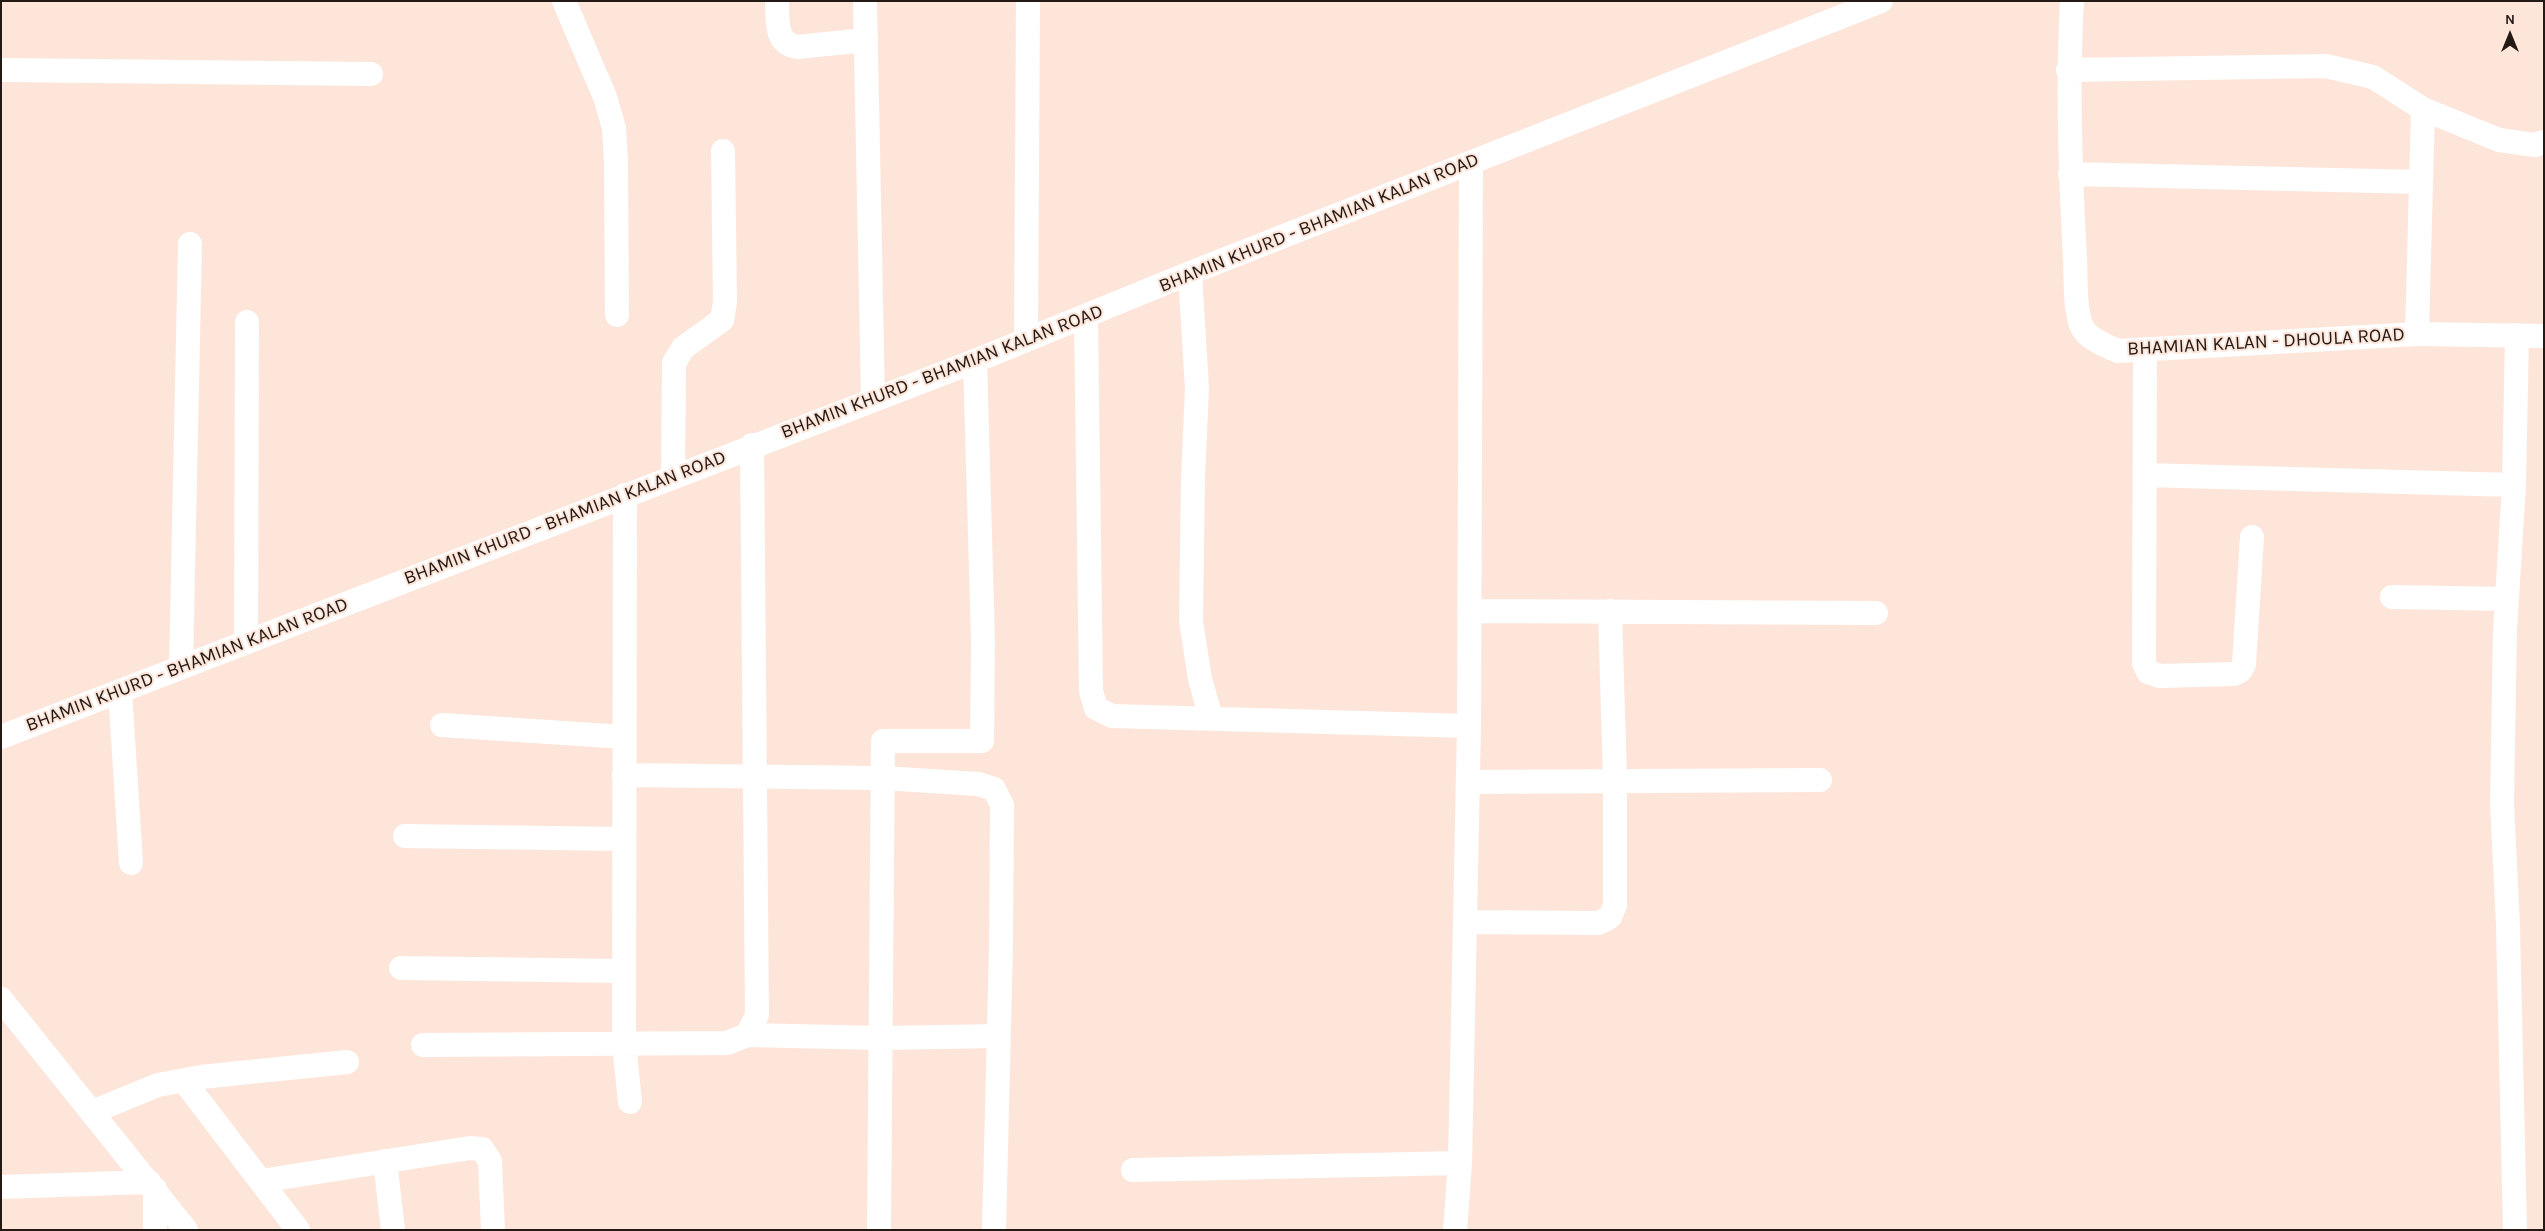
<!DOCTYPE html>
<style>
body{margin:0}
#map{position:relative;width:2545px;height:1231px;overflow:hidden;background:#fee5da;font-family:Karla,sans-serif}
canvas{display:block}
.frame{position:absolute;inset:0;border:2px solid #241a15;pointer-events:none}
.north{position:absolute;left:2485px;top:10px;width:50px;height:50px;-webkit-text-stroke:4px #fee5da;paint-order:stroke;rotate:0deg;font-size:14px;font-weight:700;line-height:20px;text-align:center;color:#241a15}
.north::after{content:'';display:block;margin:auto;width:18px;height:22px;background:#241a15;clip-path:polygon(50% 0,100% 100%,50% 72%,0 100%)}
</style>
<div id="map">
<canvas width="2545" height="1231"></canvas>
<div class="frame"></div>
<div class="north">N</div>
</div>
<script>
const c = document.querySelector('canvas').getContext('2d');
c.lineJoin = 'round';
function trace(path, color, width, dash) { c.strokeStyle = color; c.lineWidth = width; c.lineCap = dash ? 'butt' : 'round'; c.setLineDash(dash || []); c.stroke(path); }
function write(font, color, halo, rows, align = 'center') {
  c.font = font + ' Karla,sans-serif'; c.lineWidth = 4; c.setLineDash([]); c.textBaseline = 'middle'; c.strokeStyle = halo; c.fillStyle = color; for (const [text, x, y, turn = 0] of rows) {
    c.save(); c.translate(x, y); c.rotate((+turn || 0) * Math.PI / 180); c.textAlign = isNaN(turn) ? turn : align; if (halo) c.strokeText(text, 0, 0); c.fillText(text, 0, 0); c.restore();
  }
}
const minor = new Path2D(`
 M564,1l41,96 9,31 2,33 1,154
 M777,1c1,19 -3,42 20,46l69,-7
 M865,1l8,398
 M2072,1c-5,86 -2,170 3,256 1,19 -1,55 8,72 7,11 24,17 35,22l299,-17 127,2
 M1,70l370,4
 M2068,70l258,-4 47,11 50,32 76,31 36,5 9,-3
 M2070,174l351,8
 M1190,273l7,116 -4,89 -2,143 9,58 11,39
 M1086,318l5,373 5,17 16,8 357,10
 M2417,334l6,-225
 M1026,339l2,-338
 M2145,349l-1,314 4,9 12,4 74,-2 6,-3 4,-7 8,-127
 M2145,475l369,10
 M673,476l1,-113 9,-15 39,-28 3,-18 -2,-151
 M625,495l-1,549 6,58
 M2392,597l115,2
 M1469,611l407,2
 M246,642l1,-320
 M181,667l9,-423
 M120,691l11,172
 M442,725l182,12
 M1,737l974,-376 215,-88 691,-272
 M624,775l259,3 95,6 16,5 8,16 -1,142 -7,283
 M1468,782l352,-2
 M405,836l218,3
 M1465,922l134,1 11,-6 5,-12v-124l-5,-170
 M401,968l223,3
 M1,999l185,231
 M747,1035l134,3 118,-2
 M423,1045l304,-2 20,-8 10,-20 -5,-570
 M184,1081l114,149
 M92,1112l66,-27 43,-8 146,-15
 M385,1161l8,69
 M1133,1170l327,-7
 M261,1181l209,-33 12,1 8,12 3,69
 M1,1187l148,-5
 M155,1230v-41
 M879,1230l4,-489h99l1,-101 -8,-279
 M1455,1230l5,-67 9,-437 2,-563
 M2515,1230l-7,-304 -6,-123 3,-173 9,-145 3,-150`);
const streetNames = [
 ["BHAMIN KHURD - BHAMIAN KALAN ROAD",1319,223,-22],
 ["BHAMIAN KALAN - DHOULA ROAD",2266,342,-3],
 ["BHAMIN KHURD - BHAMIAN KALAN ROAD",942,372,-21],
 ["BHAMIN KHURD - BHAMIAN KALAN ROAD",565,518,-21],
 ["BHAMIN KHURD - BHAMIAN KALAN ROAD",187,665,-21]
];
trace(minor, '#fff', 24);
write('19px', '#241a15', '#fee5da', streetNames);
</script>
